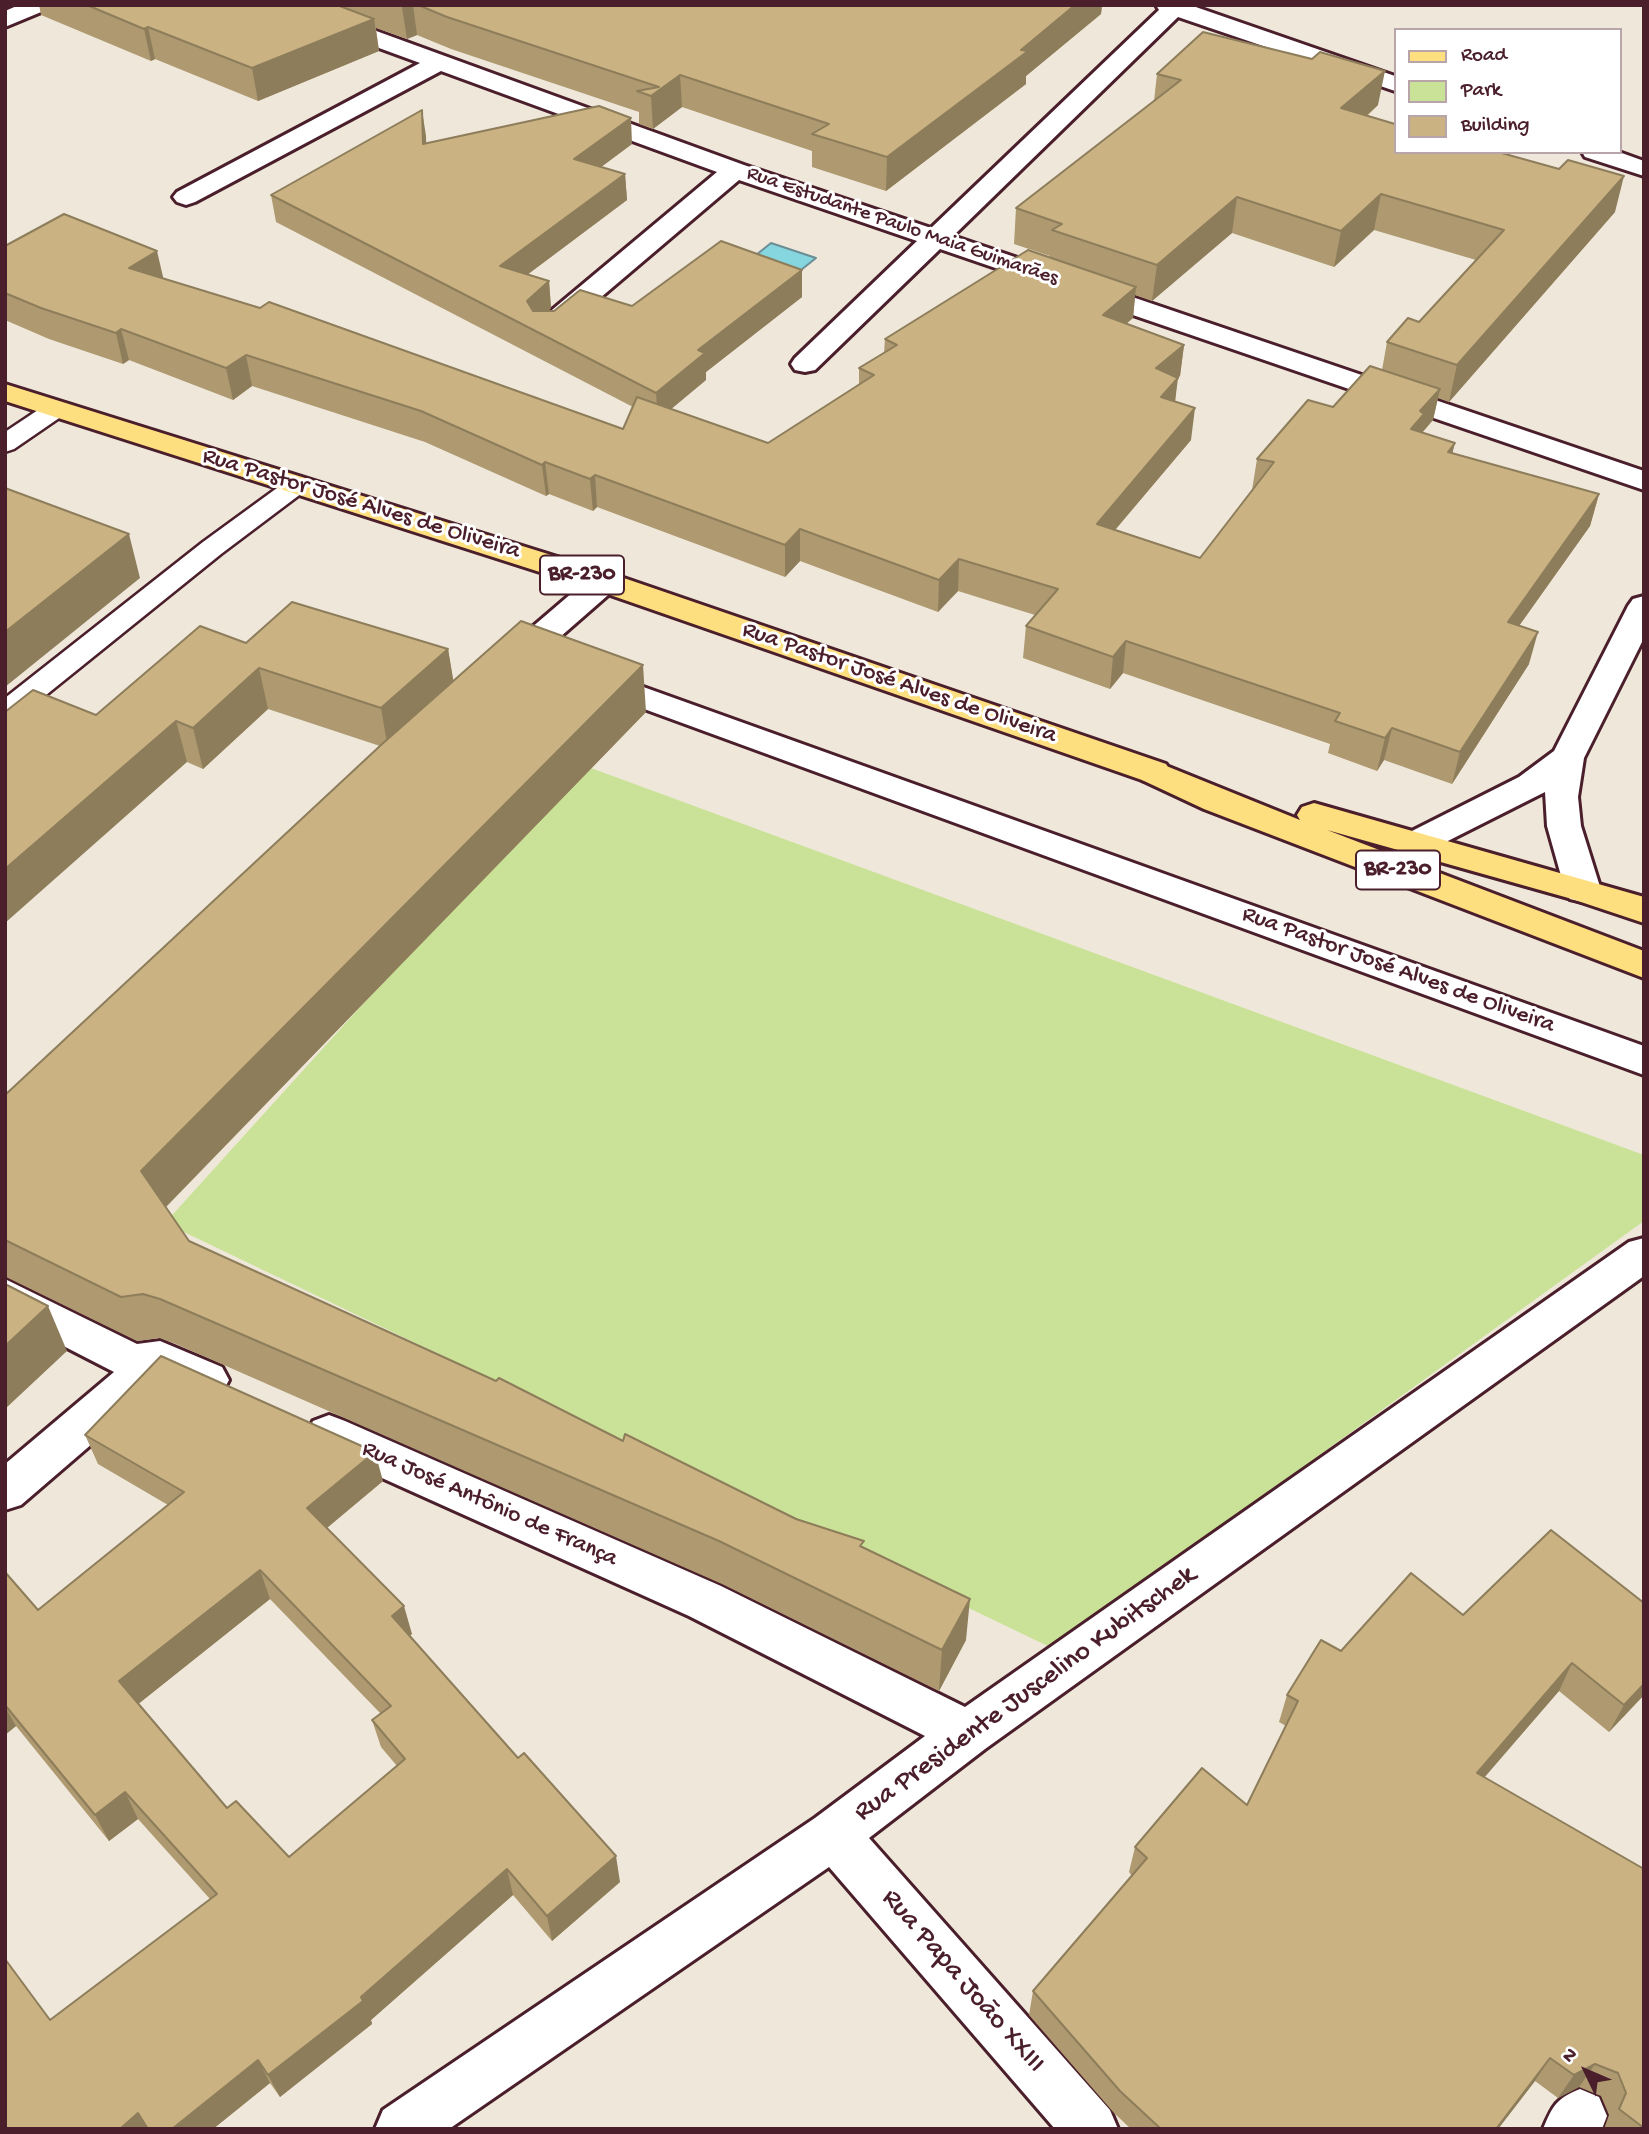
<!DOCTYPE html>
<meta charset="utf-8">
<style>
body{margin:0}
#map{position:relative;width:1649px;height:2134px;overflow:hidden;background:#efe8da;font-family:"Gochi Hand",sans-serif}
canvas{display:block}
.frame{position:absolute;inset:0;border:7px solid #4a1f2b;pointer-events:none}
.legend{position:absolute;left:1394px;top:28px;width:228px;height:126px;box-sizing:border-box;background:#fff;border:2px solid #b7a5aa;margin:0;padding:9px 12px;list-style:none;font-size:21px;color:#4a1f2b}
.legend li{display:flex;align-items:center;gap:14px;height:35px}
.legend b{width:35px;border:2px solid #b7a5aa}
.north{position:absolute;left:1551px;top:2036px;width:70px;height:70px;-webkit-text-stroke:5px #fff;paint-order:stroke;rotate:314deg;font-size:19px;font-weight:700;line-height:28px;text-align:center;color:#4a1f2b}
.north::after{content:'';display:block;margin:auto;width:24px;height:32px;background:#4a1f2b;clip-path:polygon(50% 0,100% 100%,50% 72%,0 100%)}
</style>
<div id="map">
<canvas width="1649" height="2134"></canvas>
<div class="frame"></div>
<ul class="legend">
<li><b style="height:9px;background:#fedf80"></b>Road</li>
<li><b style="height:19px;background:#cae298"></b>Park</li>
<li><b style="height:19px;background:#cab282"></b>Building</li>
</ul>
<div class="north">N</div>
</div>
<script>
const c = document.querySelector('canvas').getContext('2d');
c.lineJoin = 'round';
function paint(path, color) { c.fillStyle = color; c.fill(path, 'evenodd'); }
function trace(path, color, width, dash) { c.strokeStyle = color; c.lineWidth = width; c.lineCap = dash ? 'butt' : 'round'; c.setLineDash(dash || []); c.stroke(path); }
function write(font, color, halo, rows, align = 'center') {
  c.font = font + ' "Gochi Hand",sans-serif'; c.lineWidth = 6; c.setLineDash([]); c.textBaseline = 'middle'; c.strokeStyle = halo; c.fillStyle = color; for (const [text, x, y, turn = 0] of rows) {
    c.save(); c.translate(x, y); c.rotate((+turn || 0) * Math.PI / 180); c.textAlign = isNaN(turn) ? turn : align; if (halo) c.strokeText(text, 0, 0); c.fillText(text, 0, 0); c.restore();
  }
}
const green = new Path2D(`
 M580,764l1064,391v66l-592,427 -887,-425z`);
const water = new Path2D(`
 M771,243l45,15 -20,16 -45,-15z`);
const lane = new Path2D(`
 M56,402l9,2 3,5 -3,5 -51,35 -9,3v-20l42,-28z
 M297,477l9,3 4,5 -4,5 -85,64 -206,166 -10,2v-24l198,-156 85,-62z`);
const street = new Path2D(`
 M19,5h30l-3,5 -41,17v-16z
 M272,5h33l439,160 187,63 228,-218 -3,-5h34l205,71v15l-217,-74 -225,219 691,235v19l-704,-241 -125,121 -10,2 -10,-2 -4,-6 4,-6 122,-117 -178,-61 -179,152 -10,2 -10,-2 -4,-6 4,-6 177,-148 -276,-101 -246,131 -9,3 -9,-3 -4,-5 4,-5 243,-129 -145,-53z
 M1582,152h37l25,9v15l-59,-19z
 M604,573l11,2 5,7 -5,7 -95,83 -12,3 -12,-3 -4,-7 4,-7 97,-83z
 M1644,596v42l-60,120 -6,39 3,29 20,64 -5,9 -13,3 -13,-3 -5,-9 -18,-64 -2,-34 -117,59 -12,4 -12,-4 -6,-8 6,-8 115,-58 35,-26 74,-145 5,-7z
 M596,670l1048,376v29l-1060,-388 -4,-7 4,-7z
 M1644,1238v38l-659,473 -116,89 241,272 8,19h-63l-226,-262 -380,262h-74l8,-19 432,-292 110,-82 -236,-120 -376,-169 -6,-13 6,-13 16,-6 16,6 376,165 244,121 664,-465z
 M5,1279l132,65 23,-3 62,26 7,13 -7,13 -15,5 -42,-17 -144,124 -16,5v-46l109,-92 -109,-56z
 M1580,2089l19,8 8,19 -5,13h-59c10,-24 13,-30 37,-40z`);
const primary = new Path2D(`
 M5,384l610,191 551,189 5,8 -5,8 -12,3 -12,-3 -549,-191 -588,-188z`);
const highway = new Path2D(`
 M1154,761l146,59 -3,-5 5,-8 12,-4 330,94v26l-72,-24 -245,-69 317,121v27l-440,-169 -62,-29 -5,-8 5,-8z`);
const wall = new Path2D(`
 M39,5h1063l-1,9 -75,62v8l-140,107 -74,-24v-16l-130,-44 -29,22 -14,-5v-12l-188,-63 -34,-14 -10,4 -31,-11 3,23 -121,50 -103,-42 -4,2 -110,-46z
 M1157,74l221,31 -11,11 248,96 -166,190 -11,-4 -5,22 -11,13 33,10 -3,10 147,41 -9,32 -71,100 10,38 -77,120 -68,-24 -7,11 -49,-18 2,-9 -207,-71 -13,16 -87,-31 3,-32 9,-11 -77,-24 -20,21 -138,-51 -15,16 -188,-70 -4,4 -44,-17 -3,2 -121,-54 -173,-56 -19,14 -104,-40 -6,4 -74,-25 -44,-19v-74l158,33 460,150 10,-22 -357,-185 -5,-27 151,-85 4,33 206,1 -31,23 24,7 2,26 -99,74 21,7 2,27 -3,3 84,-5 170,-36v27l-96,75v8l-35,29 97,34 91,-58v-17l25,-15 1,-14 165,-81v-2l-36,-12 2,-36 138,-107zM1374,230l102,30 -57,62 -32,20 -5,28 -49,37 -76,52 -5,31 -52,68 -85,-28 76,-90 -16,-38 2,-24 3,-2 4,-31 -58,-21 7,-6 2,-23 17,6 80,-68 102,34z
 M246,643l202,6 5,32 193,31 -480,495 23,34 434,200 241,107 102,92 -27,51 -217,-107 -546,-240 -16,-6 -23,3 -131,-64h-1v-182l375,-349 -112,-37 -65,60 -16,-7 -91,-47z
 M85,1435l298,46 -56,47 85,106 -3,2 211,246 -68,59 -39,-46 -142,125 1,4 -92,73 -10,-14 -57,46h-208l45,-109 160,-121 -72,-80 -29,22 -93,-115 -11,9v-163l33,38 130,-105 -70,-41zM270,1599l111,115 -9,6 9,27 16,19 -108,91 -62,-49 -89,-104z
 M1463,1615l181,80 -35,37 -50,-41 -75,86 160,92v260h-40l5,-14 -8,-19 -22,-9 -21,11 -23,-17 -37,48h-367l-17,-16 -85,-98 4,-24 99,-115 -3,-4 6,-25 112,-42 39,-79 -7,-4 8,-27 54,-44z`);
const shadedWall = new Path2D(`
 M407,5h6l4,30 -10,4 -5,-32z
 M1075,5h27l-1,9 -75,62v8l-140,107 1,-34z
 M374,19l5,32 -121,50 -6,-33z
 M148,27l7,32 -4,2 -7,-32z
 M1385,71l-7,34 -43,38 6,-35z
 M680,75l2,32 -29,22 -2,-33z
 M422,110l4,26 1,34 -4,-26z
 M631,118l1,26 -55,41 -3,-26z
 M625,174l2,26 -124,93 -3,-27z
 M1624,176l-9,36 -166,190 8,-37z
 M1381,194l-7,36 -40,37 7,-36z
 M1237,197l-5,36 -80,68 5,-36z
 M157,251l7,30 -35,-13z
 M802,270v27l-96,75v8l-48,40 -2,-27 42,-43z
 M549,281l2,27 -21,21 -3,-28z
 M1136,287l-3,31 -33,28 3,-31z
 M121,329l8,31 -6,4 -7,-31z
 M1184,345l-4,31 -28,24 4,-32z
 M246,355l6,31 -19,14 -7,-32z
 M1178,378l-4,32 -13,-13z
 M1440,389l-7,31 -14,16 -8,-7 9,-18z
 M1195,408l-4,32 -98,116 4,-32z
 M1455,443l-8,31 1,-22z
 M545,462l4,32 -3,2 -4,-31z
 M595,475l2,32 -4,4 -3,-32z
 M1599,494l-9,32 -91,128 9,-32z
 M800,529v32l-15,16v-32z
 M129,534l11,44 -135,109v-55z
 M959,559l-1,32 -20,21 1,-32z
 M1538,632l-9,32 -77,120 8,-32z
 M1126,641l-3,32 -13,16 3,-32z
 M448,649l7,41 -67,59 -7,-41z
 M643,665l3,47 -489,504 -16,-45z
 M259,668l9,41 -65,60 -10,-41z
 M176,721l11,41 -182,161v-54z
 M1392,728l-8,32 -7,11 8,-33z
 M48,1306l19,45 -62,58v-63z
 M375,1452l8,29 -67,56 -9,-29z
 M260,1570l10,29 -138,110 -13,-28z
 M970,1599l-4,41 -27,51 3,-41z
 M404,1606l8,28 -13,10 -7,-28z
 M1572,1663l-13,28 -94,109 12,-27z
 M1644,1684v11l-35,37 15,-27z
 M5,1707l11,19 -11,9z
 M125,1792l13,27 -29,22 -14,-26z
 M616,1856l4,26 -68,59 -5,-25z
 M507,1869l6,26 -142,125 1,4 -92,73 -12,-22 93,-78z
 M1550,2058l-15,23 -37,48h-2z
 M258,2060l12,23 -57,46h-41z
 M1595,2064l-16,23 -21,11 16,-23z
 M138,2113l10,16h-28z`);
const building = new Path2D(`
 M87,5h250l37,14 -122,49 -104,-41 -4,2z
 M418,5h657l-54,45 7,1 -141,106 -75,-23 17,-10 -149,-49 -29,21 -14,-5 22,-4 -212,-70z
 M1203,32l109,27 8,-7 65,19 -44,37 54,16v28h103l61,17 9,-9 56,16 -167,189 -70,-23 21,-24 11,4 85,-92 -123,-36 -40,37 -104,-34 -80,68 -105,-35 10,-6 -46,-16 165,-128 -24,-6z
 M599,106l32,12 -57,41 51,15 -125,92 49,15 -22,20 6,10h21l26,-21 52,16 89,-65 81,29 -104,80 7,3 -49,40 -385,-198 151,-85 1,34z
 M64,214l93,37 -28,17 131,40 9,-6 354,127 14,-32 131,46 106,-68 -15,-7 38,-23 -12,-6 143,-89 108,37 -33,28 81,30 -28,23 22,10 -17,19 34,11 -98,116 103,34 74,-96 -17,-3 51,-59 25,7 37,-41 70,23 -20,22 4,3 -13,15 44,14 -7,9 151,42 -91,128 30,10 -78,120 -68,-24 -7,10 -50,-17 5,-8 -214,-72 -13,16 -87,-31 32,-37 -99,-30 -20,21 -139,-51 -15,16 -190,-70 -5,4 -45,-17 -3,3 -121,-54 -175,-56 -20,13 -105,-39 -5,4 -75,-25 -36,-15v-47z
 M5,488l124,46 -124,98z
 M292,602l156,47 -67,59 -122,-40 -66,60 -17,-7 -171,148v-157l28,-22 63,25 104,-89 46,17z
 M521,621l122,44 -502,506 48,70 307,140 3,-3 124,63 2,-7 171,85 68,22 -4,5 110,53 -28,51 -223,-109 -559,-242 -17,-5 -22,3 -116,-57v-145l376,-350z
 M5,1284l43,22 -43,40z
 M161,1356l214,96 -68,56 97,98 -12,10 126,142 6,-5 92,103 -69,60 -40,-47 -146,128 2,4 -95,74 -10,-15 -86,69h-24l-10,-16 -18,16h-115v-170l45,61 167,-126 -92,-102 -30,23 -90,-110v-133l33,38 146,-118 -99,-57zM260,1570l131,136 -19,14 33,39 -116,98 -53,-56 -9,7 -108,-127z
 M1551,1530l93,73v81l-20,21 -52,-42 -95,110 167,96v259l-25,-19 7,-16 -8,-20 -23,-9 -21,11 -24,-17 -54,71h-335l-41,-38 -87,-100 114,-133 -12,-11 67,-79 45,37 51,-104 -11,-6 34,-55 20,11 70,-78 52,42z`);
const farStreetnames = [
 ["Rua Estudante Paulo Maia Guimarães",902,227,19]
];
const shields = [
 [582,575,84],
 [1398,870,84]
];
const shieldNames = [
 ["BR-230",582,575],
 ["BR-230",1398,870]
];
const streetNames = [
 ["Rua Pastor José Alves de Oliveira",361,505,17],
 ["Rua Pastor José Alves de Oliveira",899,684,19],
 ["Rua Pastor José Alves de Oliveira",1398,971,20],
 ["Rua José Antônio de França",489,1505,24]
];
const nearStreetnames = [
 ["Rua Presidente Juscelino Kubitschek",1026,1695,-36],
 ["Rua Papa João XXIII",962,1982,49]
];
paint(green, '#cae298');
paint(water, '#85d6de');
trace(water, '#6d8d96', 2);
trace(lane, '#4a1f2b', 5);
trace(street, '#4a1f2b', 6);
trace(primary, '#4a1f2b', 6);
trace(highway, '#4a1f2b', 6);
paint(lane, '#fff');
paint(street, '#fff');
paint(primary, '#fedf80');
paint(highway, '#fedf80');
paint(wall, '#ae9970');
paint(shadedWall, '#8d7d5b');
paint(building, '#cab282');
trace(building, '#8d7d5b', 2);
write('21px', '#4a1f2b', '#fff', farStreetnames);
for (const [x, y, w] of shields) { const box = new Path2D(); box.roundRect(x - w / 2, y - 19.5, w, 39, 5); c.fillStyle = '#fff'; c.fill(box); trace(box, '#4a1f2b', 2); }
write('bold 23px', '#4a1f2b', null, shieldNames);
write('24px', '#4a1f2b', '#fff', streetNames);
write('28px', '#4a1f2b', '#fff', nearStreetnames);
</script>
